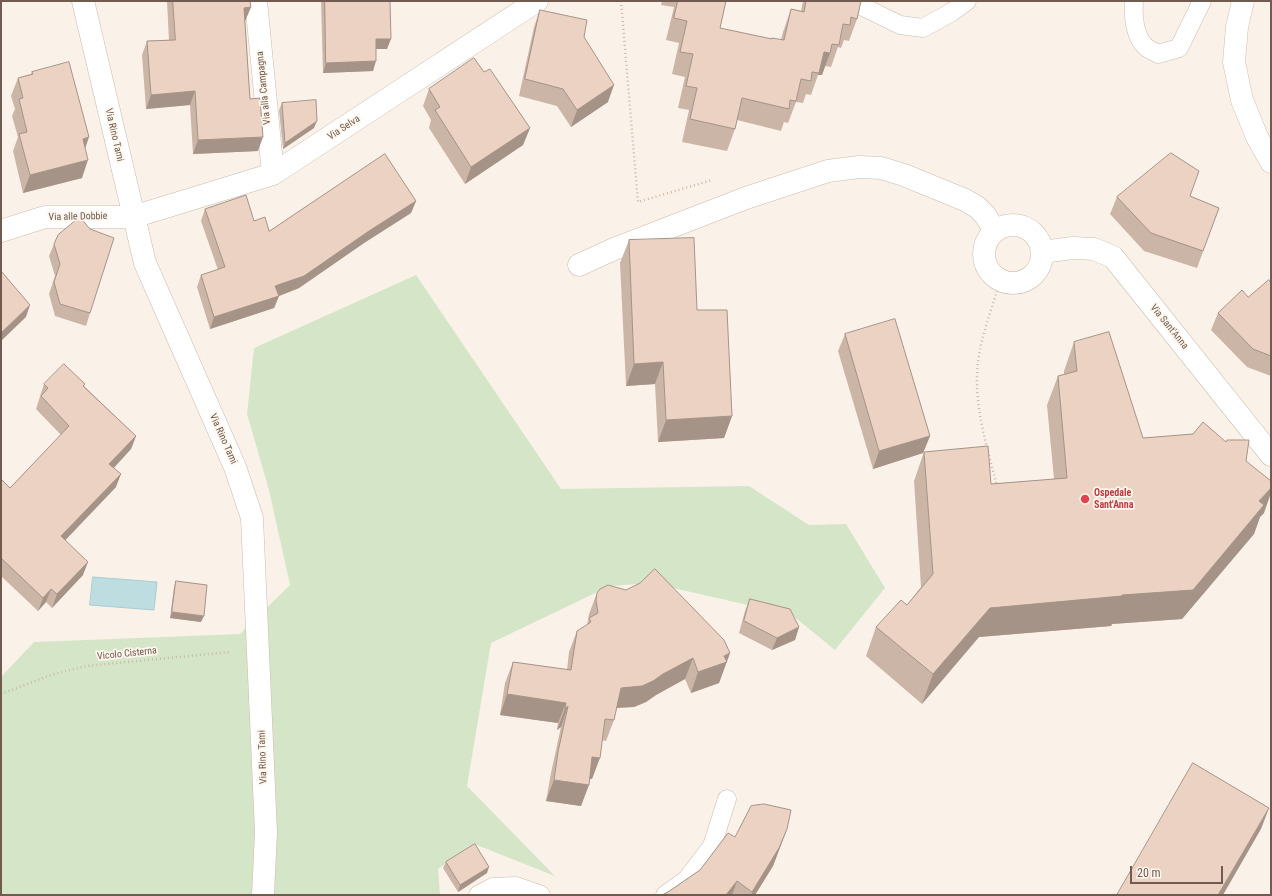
<!DOCTYPE html>
<style>
body{margin:0}
#map{position:relative;width:1272px;height:896px;overflow:hidden;background:#faf2e8;font-family:"Roboto Condensed",sans-serif}
canvas{display:block}
.frame{position:absolute;inset:0;border:2px solid #715a4f;pointer-events:none}
.scale{position:absolute;left:1130px;top:866px;width:93px;height:18px;box-sizing:border-box;border:2px solid #715a4f;border-top:0;padding-left:5px;font-size:12px;line-height:14px;white-space:nowrap;color:#715a4f;-webkit-text-stroke:3px #fdf7ee;paint-order:stroke}
</style>
<div id="map">
<canvas width="1272" height="896"></canvas>
<div class="frame"></div>
<div class="scale">20 m</div>
</div>
<script>
const c = document.querySelector('canvas').getContext('2d');
c.lineJoin = 'round';
function paint(path, color) { c.fillStyle = color; c.fill(path, 'evenodd'); }
function trace(path, color, width, dash) { c.strokeStyle = color; c.lineWidth = width; c.lineCap = dash ? 'butt' : 'round'; c.setLineDash(dash || []); c.stroke(path); }
function write(font, color, halo, rows, align = 'center') {
  c.font = font + ' "Roboto Condensed",sans-serif'; c.lineWidth = 3.5; c.setLineDash([]); c.textBaseline = 'middle'; c.strokeStyle = halo; c.fillStyle = color; for (const [text, x, y, turn = 0] of rows) {
    c.save(); c.translate(x, y); c.rotate((+turn || 0) * Math.PI / 180); c.textAlign = isNaN(turn) ? turn : align; if (halo) c.strokeText(text, 0, 0); c.fillText(text, 0, 0); c.restore();
  }
}
const green = new Path2D(`
 M416,275l145,214 188,-3 60,39 37,-1 39,64 -50,62 -43,-35 -141,-32 -41,3 -119,57 -24,143 88,90 -81,-32 -36,25 2,26h-439v-218l33,-35 206,-8 50,-49 -21,-95 -22,-76 7,-66z`);
const water = new Path2D(`
 M93,577l64,5 -3,28 -64,-5z`);
const path = new Path2D(`
 M621,1l17,201 74,-22
 M997,487c-8,-34 -20,-70 -20,-105 -1,-35 14,-69 23,-101
 M1,694l50,-19 35,-9 144,-14`);
const lane = new Path2D(`
 M851,1l49,24 23,3 29,-16 15,-11
 M1134,1c-1,16 0,36 13,47 3,2 8,4 11,6l21,-6 23,-47
 M478,895l15,-8 23,-1 25,9
 M665,895l22,-16 25,-33 15,-47`);
const street = new Path2D(`
 M83,1l62,262 90,204 17,51 14,314 -3,63
 M256,1l17,173
 M984 254a29 29 0 1 1 58 0a29 29 0 1 1-58 0Z
 M1,231l44,-14h88l140,-43 264,-173
 M1042,252l31,-4 21,1 19,8 158,198
 M579,265l35,-16 132,-51 82,-27 31,-4 22,1 23,7 61,25 12,7 8,8 10,16`);
const secondary = new Path2D(`
 M1243,1l-6,26 -3,35 8,38 15,37 14,25`);
const wall = new Path2D(`
 M167,1h83l1,6 -6,14 5,78 8,52 -65,3 -3,-49 -44,4 -4,-54 5,-14 22,-1z
 M321,1h69l-3,48h-11l-3,22 -50,2z
 M662,1h64l-6,27 51,11 10,1 2,-8 8,-23 10,2 2,-10h58l-4,18 -8,22 -5,-1 -3,8 -3,-1 -7,20 -6,-1 -3,9h-4l-7,20 -5,-1 -3,9 -7,-1 -8,21 -4,-1 -3,9 -44,-11 -2,9 -8,22 -45,-9 7,-32 -11,-2 7,-31 -13,-3 7,-31 -13,-3 8,-33 -13,-2z
 M540,10l44,27 24,65 -37,25 -14,-21 -38,-10 15,-69z
 M32,72l53,77 -3,29 -59,15 -10,-42 5,-14 -6,-21 3,-7 -4,-13 7,-18 13,-4z
 M484,72l46,56 -7,17 -58,39 -36,-56 2,-8 -8,-14 6,-17z
 M282,103l32,25 -31,21 -4,-39z
 M1190,196l29,12 -22,60 -53,-17 -34,-37 7,-17z
 M416,201l-5,12 -47,30 -65,45 -20,8 -5,12 -64,21 -13,-42 4,-12 17,-5 -17,-49 4,-12 49,12 15,10z
 M629,240l68,70 35,106 -8,22 -66,4 -3,-58 -29,2 -6,-123z
 M54,244l36,69 -4,13 -31,-10 -6,-22 6,-18 -6,-20z
 M1271,283v93l-24,-9 -36,-37 7,-17 30,-16z
 M845,334l85,102 -7,17 -50,16 -35,-118z
 M1074,342l69,96 103,23 18,52 -4,4 -6,17 -72,85 -70,5 -1,2 -132,11 -57,67 -56,-48 10,-29 31,-22 14,-18 -7,-106 10,-29 67,32 63,-5 -7,-74 11,-29 6,-2v-3z
 M44,384h41l-1,2 52,50 -5,13 -17,19 2,19 -51,53 18,35 -31,33 -6,-6 -8,9 -37,-35v-97l9,9 51,-53 -25,-26z
 M176,581l25,41 -31,-4 4,-31z
 M597,593l133,60 -11,30 -28,10 -6,-14 -29,16 -10,7 -12,5 -18,1 -2,12 -8,21 -4,-1 -10,39h-3l-8,27 -35,-5 5,-28 10,-46 -4,3 1,-7 -58,-8 5,-32 8,-21 54,8 2,-18 8,-21 10,-6 1,-5 1,-6z
 M750,599l49,28 -4,13 -23,10 -33,-17 6,-22z
 M787,829l-14,37 -18,29h-93l6,-3 32,-22 35,-33z
 M446,862l41,11 -29,19 -15,-24z`);
const shadedWall = new Path2D(`
 M251,7l-6,14 -6,1 5,-14z
 M376,39h15l-4,10h-15z
 M824,52l6,1 -8,22h-4z
 M376,61l-3,10 -50,2 3,-10z
 M614,85l-6,17 -37,25 6,-17z
 M195,91l-5,14 -44,4 5,-14z
 M317,121l-3,7 -31,21 2,-6z
 M530,128l-7,17 -58,39 6,-17z
 M89,137l-6,18v-16z
 M263,137l-5,14 -65,3 5,-14z
 M88,160l-6,18 -59,15 7,-18z
 M416,201l-5,12 -47,30 -65,45 -20,8 -5,12 -64,21 4,-12 61,-31 94,-55z
 M30,305l-4,12 -25,24v-8z
 M663,362l-8,22 -29,2 8,-22z
 M732,416l-8,22 -66,4 8,-22z
 M136,436l-5,13 -27,29 5,-14z
 M930,436l-7,17 -50,16 6,-18z
 M121,474l-5,13 -60,63 5,-14z
 M1271,488v5l-7,20 -4,4 -6,17 -72,85 -70,5 -1,2 -132,11 -57,67 11,-30 57,-66 132,-13 137,-94z
 M88,562l-5,13 -31,33 5,-14z
 M51,589l-5,13 -8,9 5,-13z
 M172,612l32,4 -3,6 -31,-4z
 M799,627l-4,13 -23,10 5,-12z
 M730,653l-11,30 -28,10 7,-21 26,-16z
 M693,658l-8,21 -29,16 -10,7 -12,5 -21,1 8,-20z
 M507,694l59,9 -8,20 -58,-8z
 M568,706l-7,21 -4,3 8,-21z
 M592,757l8,1 -8,21 -7,-1z
 M554,780l35,5 -8,21 -35,-5z
 M1269,808l-8,21 -38,66h-5z
 M787,829l-14,37 -18,29h-4z
 M489,867l-2,6 -29,19 2,-7z
 M737,881l-5,14h-6z`);
const building = new Path2D(`
 M173,1h77l1,6 -7,1 6,91 10,-1 3,39 -65,3 -3,-49 -44,4 -4,-54 28,-1z
 M325,1h65l1,38h-15v22l-50,2z
 M678,1h48l-6,27 52,11v-1l12,2 7,-31 13,3 2,-11h55l-4,18 -6,-2 -1,8 -7,-1 -4,21 -7,-1 -2,9 -6,-1 -5,21 -7,-1 -1,9 -10,-2 -5,22 -6,-1 -1,9 -47,-11 -7,31 -45,-10 7,-31 -11,-2 7,-32 -13,-2 7,-31 -13,-3z
 M540,10l47,10 -3,17 30,48 -37,25 -14,-21 -38,-10z
 M474,58l10,14 6,-3 40,59 -59,39 -36,-57 5,-3 -11,-18z
 M69,62l20,75 -6,2 5,21 -58,15 -11,-41 8,-2 -8,-33 4,-1 -5,-20 15,-4 -1,-2z
 M316,100l1,21 -32,22 -3,-40z
 M1171,153l28,18 -9,25 29,12 -16,43 -52,-18 -34,-36z
 M385,154l31,47 -47,30 -65,45 -29,10 4,10 -65,21 -13,-42 24,-8 -20,-58 41,-14 8,26 11,-4 4,14z
 M80,217l10,12 24,9 -24,75 -30,-9 -6,-22 6,-18 -6,-20 4,-9z
 M694,238l3,72h30l5,106 -66,4 -3,-58 -29,2 -5,-124z
 M1,271l29,34 -29,28z
 M1269,280l2,3v73l-18,-7 -35,-36 24,-23 6,7z
 M895,319l35,117 -51,15 -34,-117z
 M1109,332l34,106 50,-4 10,-12 23,20 1,-2h22l-3,21 25,20v7l-12,13 5,4 -71,85 -71,5v1l-132,12 -57,66 -57,-47 25,-27 6,5 26,-31 -9,-122 64,-6 3,38 76,-6 -9,-102 19,-5 -3,-29z
 M64,364l21,20 -2,2 53,50 -27,28 12,10 -60,62 27,26 -31,32 -6,-5 -8,9 -42,-40v-79l9,9 59,-62 -28,-30 7,-8 -4,-4z
 M655,569l69,71 6,13 -6,3 3,6 -29,10 -5,-14 -30,16 -10,7 -11,5 -21,2 -7,32 -9,-1 -5,39 -8,-1 -3,28 -35,-5 4,-28 10,-46 -3,3 1,-6 -59,-9 6,-32 58,8 6,-39 14,-9 -2,-4 9,-5 -2,-13 1,-7 3,-4 8,-4 18,5 14,-7z
 M176,581l31,4 -3,31 -32,-4z
 M750,599l40,10 9,18 -22,11 -33,-17z
 M1193,763l76,45 -51,87h-101z
 M764,804l27,6 -4,19 -8,19 -27,44 -15,-11 -11,14h-64l6,-3 32,-22 28,-37 7,4 16,-31z
 M475,844l14,23 -29,18 -14,-23z`);
const markers = [
 [1085,499,5,"#e0444e"]
];
const streetNames = [
 ["Via alla Campagna",264,88,-96],
 ["Via Selva",344,128,-33],
 ["Via Rino Tami",114,135,77],
 ["Via alle Dobbie",78,217,-1],
 ["Via Sant'Anna",1169,327,51],
 ["Via Rino Tami",223,439,66],
 ["Vicolo Cisterna",127,654,-6],
 ["Via Rino Tami",263,757,-92]
];
const healthNames = [
 ["Ospedale",1094,493],
 ["Sant'Anna",1094,505]
];
paint(green, '#d5e6c8');
paint(water, '#bedde1');
trace(water, '#a6cdd2', 1);
trace(lane, '#cbbaaf', 19);
trace(street, '#cbbaaf', 23);
trace(secondary, '#cfbcb0', 23);
trace(path, '#d1b5a6', 2.5, [1, 3]);
trace(lane, '#fff', 18);
trace(street, '#fff', 22);
trace(secondary, '#fff', 22);
paint(wall, '#cbb5a7');
paint(shadedWall, '#a59388');
paint(building, '#ecd2c2');
trace(building, '#a59388', 1);
for (const [x, y, r, color] of markers) { const dot = new Path2D(); dot.arc(x, y, r, 0, 2 * Math.PI); c.fillStyle = color; c.fill(dot); trace(dot, '#fdf7ee', 1.5); }
write('10px', '#715a4f', '#fdf7ee', streetNames);
write('bold 10px', '#be3a42', '#fdf7ee', healthNames, 'left');
</script>
